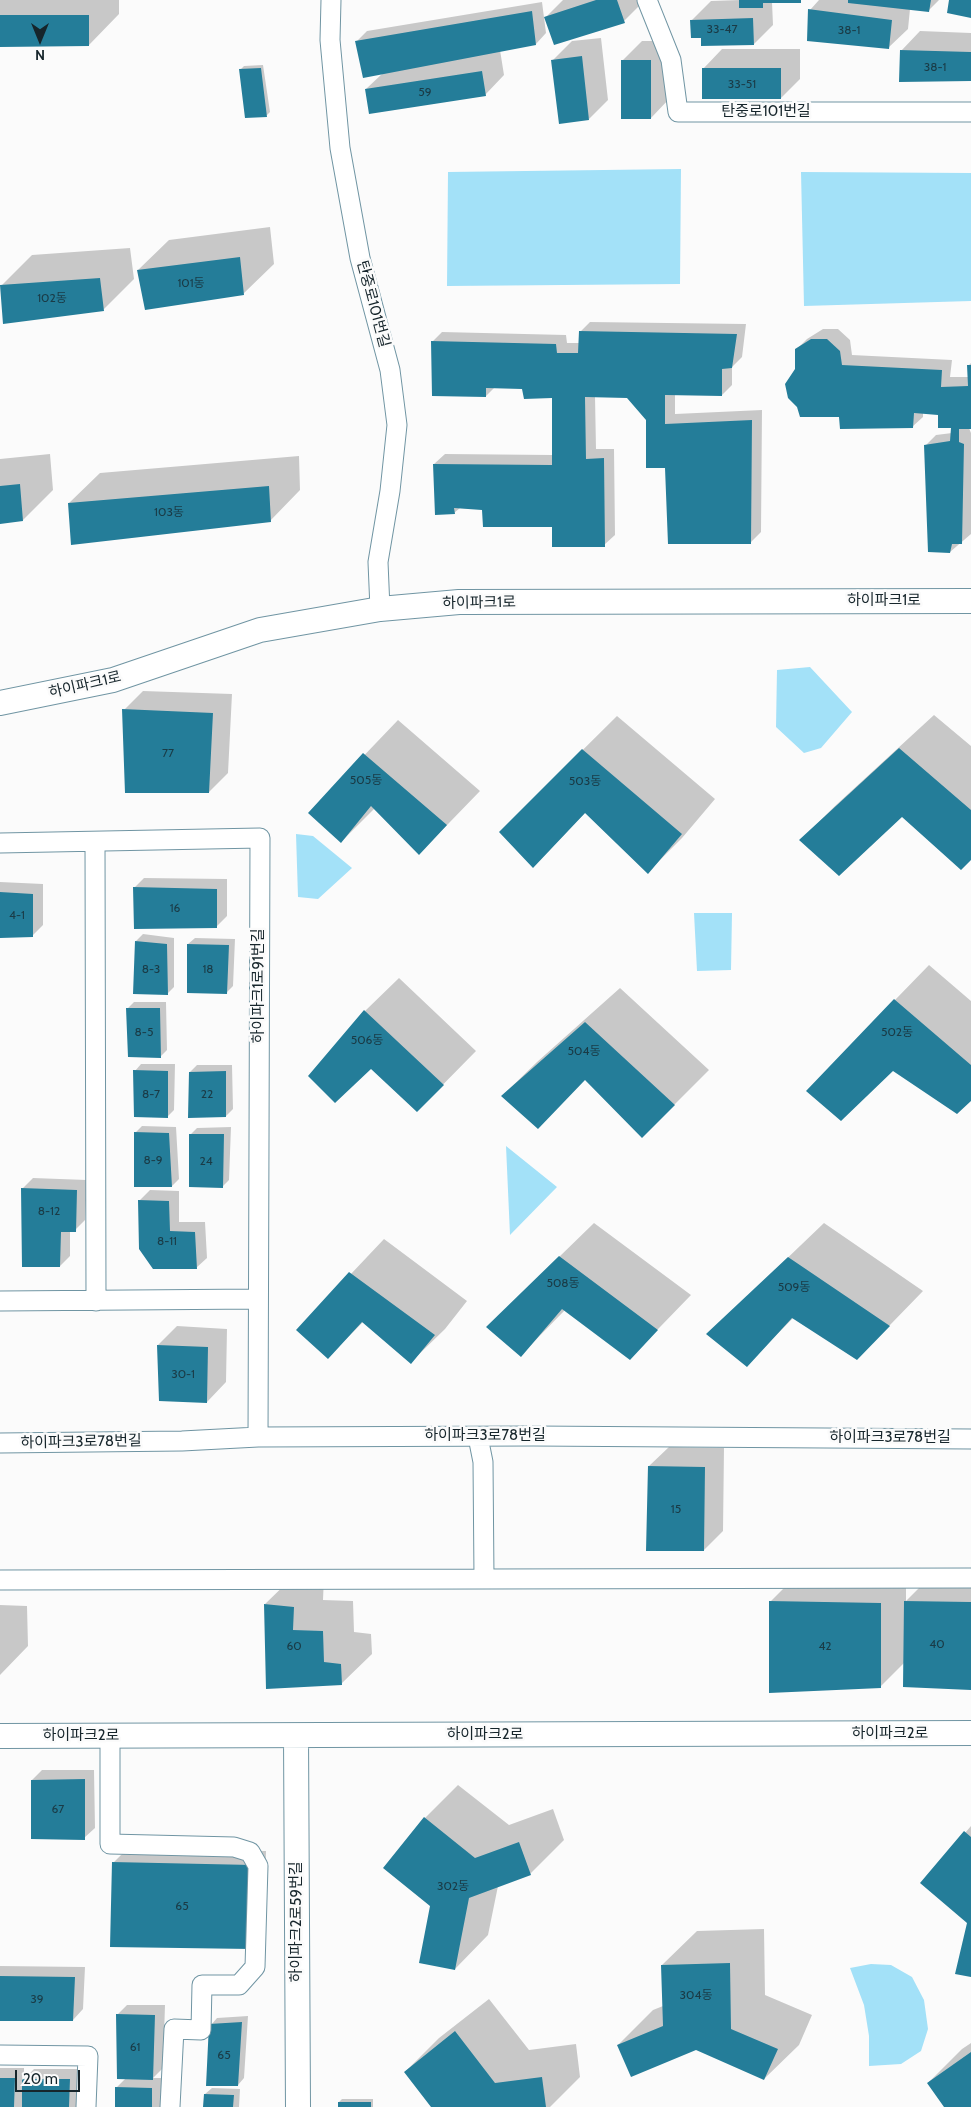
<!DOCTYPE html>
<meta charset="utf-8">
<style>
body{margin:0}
#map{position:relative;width:971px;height:2107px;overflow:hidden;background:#fbfbfb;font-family:Cabin,sans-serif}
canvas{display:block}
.north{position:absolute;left:15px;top:15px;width:50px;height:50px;-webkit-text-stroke:4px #fbfbfb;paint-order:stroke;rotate:180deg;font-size:14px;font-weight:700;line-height:20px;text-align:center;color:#16252b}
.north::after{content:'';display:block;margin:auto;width:18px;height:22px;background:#16252b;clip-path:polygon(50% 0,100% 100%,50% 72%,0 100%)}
.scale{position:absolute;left:15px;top:2070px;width:65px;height:22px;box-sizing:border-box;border:2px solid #16252b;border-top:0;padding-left:6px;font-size:15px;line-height:18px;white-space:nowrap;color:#16252b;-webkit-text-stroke:4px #fbfbfb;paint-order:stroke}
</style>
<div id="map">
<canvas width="971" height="2107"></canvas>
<div class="north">N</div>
<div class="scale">20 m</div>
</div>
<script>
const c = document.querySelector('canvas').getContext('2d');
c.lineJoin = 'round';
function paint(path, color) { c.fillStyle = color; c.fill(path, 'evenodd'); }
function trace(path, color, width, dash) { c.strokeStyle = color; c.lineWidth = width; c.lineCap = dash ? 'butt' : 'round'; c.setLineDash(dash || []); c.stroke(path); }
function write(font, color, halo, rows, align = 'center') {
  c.font = font + ' Cabin,"Noto Sans KR",sans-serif'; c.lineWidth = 5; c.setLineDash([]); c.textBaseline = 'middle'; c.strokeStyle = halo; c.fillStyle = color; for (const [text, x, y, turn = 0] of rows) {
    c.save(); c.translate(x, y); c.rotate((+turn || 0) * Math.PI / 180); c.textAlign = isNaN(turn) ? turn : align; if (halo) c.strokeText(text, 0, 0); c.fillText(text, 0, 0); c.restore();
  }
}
const green = new Path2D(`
 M681,169l-1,115 -233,2 1,-114z
 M801,172l170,1v128l-167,5z
 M810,667l42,45 -31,36 -17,5 -28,-26 1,-57z
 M296,834l17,2 39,32 -34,31 -20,-2z
 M694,913h38l-1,57 -34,1z
 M506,1146l51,41 -47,48z
 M871,1964l20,1 21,12 12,23 4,29 -7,22 -20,13 -32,2v-30l-5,-31 -14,-37z`);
const shadow = new Path2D(`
 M0,0h119v14l-30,31h-89z
 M563,0h80v2l-19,19 -78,-4z
 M740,0h62l-30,2 1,23 -19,19 -52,-8 -10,-16 19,-19z
 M819,0h120l-11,11 -18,-2 -2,20 -20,19 -78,-38z
 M542,2l4,31 -10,11 -36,6 4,25 -19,20 -119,-6 17,-16 -26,-32 10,-10z
 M920,31l51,2v47l-70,-29z
 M601,38l7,62 -19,19 -36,-59 19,-19z
 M642,41h28v57l-19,20 -28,-58z
 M722,49h78v30l-19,19 -78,-29z
 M263,65l7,47 -3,3 -21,1 -5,-47 3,-3z
 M270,227l4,37 -31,30 -105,-24 31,-30z
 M130,248l4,31 -30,30 -103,-23 31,-31z
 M590,322l156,2 -4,33 -10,10v18l-10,10 -47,-1v20l87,-4 -1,122 -10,10 -85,-75 -19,-48 -19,-22 -33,-1 1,53h18l1,86 -11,10 -51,-20 -70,-16 -23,-1 -6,5 -20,-49 11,-10 108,1v-58l-30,-9 -28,-1 -9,9 -54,-54 10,-10 124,3 1,8h13v-11z
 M823,329h15l12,11 2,15 100,5 -2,17h19l-1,-11 3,-3v65h-2l2,5v101l-21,18 -24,-107 10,-10 16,-2v-7l-13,-12 -16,-1v4l-11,10 -72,-11 -44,-47v-19l11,-11z
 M50,454l3,36 -30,30 -23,3v-64z
 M299,456l1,34 -30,31 -201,-18 31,-30z
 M143,691l89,3 -4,79 -19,19 -85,-82z
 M934,715l37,31v112l-69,-42 -101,24 34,-34z
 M617,716l98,83 -33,39 -34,34 -62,-60 -53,55 -33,-35z
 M398,720l82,71 -61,63 -44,-46 -34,34 -32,-29z
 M144,878l83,1v37l-11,11 -82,-39z
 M0,882l43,2v41l-10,10 -33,1z
 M143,934l31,4v49l-7,7 -31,-53z
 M195,938l40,1 -2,47 -7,7 -38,-49z
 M929,965l42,36v98l-78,-30 2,-69z
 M399,978l77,73 -59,60 -52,-100z
 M620,988l89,82 -67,67 -56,-58 -84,17 35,-34z
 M134,1002h32l1,48 -7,7 -32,-49z
 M141,1064h34l-1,46 -7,7 -32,-46z
 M197,1065h35l1,44 -7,7 -36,-44z
 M142,1126l34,1 3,52 -7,7h-36v-54z
 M231,1127l-2,53 -7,7 -32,-52 7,-7z
 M33,1178l54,2 -2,40 -10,10h-5v26l-10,10 -38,-77z
 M150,1190l29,1v31h26l2,36 -11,10 -57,-67z
 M594,1223l97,72 -61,63 -65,-48 -44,45 1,-62z
 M824,1223l99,68 -66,68 -63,-42 -47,48 -39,-31z
 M384,1239l83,62 -22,28 -34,33 -48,-40 -35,35 -30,-27z
 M177,1326l50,3 -1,53 -19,20 -49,-57z
 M669,1447l55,1 -1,83 -19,19 -55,-84z
 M296,1574l28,3 -1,23 30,1 1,31 17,2 1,20 -31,30 -76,-80z
 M796,1576l110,2v23l25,-25h40v113l-66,-27 -25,25 -110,-85z
 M0,1605l27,1 1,40 -28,29z
 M42,1770h52l1,58 -11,10 -52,-58z
 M458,1785l51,40 44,-16 11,31 -34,34 -32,12 -10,49 -33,34 -24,-64 -6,-87z
 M971,1826v150l-3,-53 -46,-40z
 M127,1849l139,2 -2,84 -151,-72z
 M764,1929l1,66 47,20 -13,30 -35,34 -68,-30 -78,-4 35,-35 10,-4 -1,-41 35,-34z
 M0,1966l85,1 -2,42 -10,11h-73z
 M489,1999l40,51 47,-6 4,33 -30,30h-117l-28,-35 34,-34z
 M127,2005h38l-2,63 -10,10h9v29h-46v-19l10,-10 -9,-63z
 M248,2016l-4,62 -6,7 -27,-60 6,-7z
 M971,2043v64h-26l-17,-24 34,-34z
 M0,2068h24v11l10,-10h46l-1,38h-79z
 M212,2088l28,1 -1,18h-34v-13z
 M342,2099h31v8h-34v-5z`);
const building = new Path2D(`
 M596,0h21l8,23 -71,22 -10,-28z
 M739,0h62v3h-38v5h-24z
 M848,0h83l-2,12 -81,-9z
 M949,0h22v18l-24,-5z
 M808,9l84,11 -3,29 -82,-8z
 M532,11l4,34 -173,33 -8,-37z
 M0,15h89v31l-89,1z
 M753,18l1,27 -53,1v-8h-10l-1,-18z
 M900,50l71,2v29l-72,1z
 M582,56l7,64 -30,4 -8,-64z
 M621,60h30v59h-30z
 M261,68l6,49 -22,1 -6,-49z
 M702,68h79v31h-79z
 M482,71l4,25 -117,18 -4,-25z
 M240,257l4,38 -99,15 -8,-40z
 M100,278l4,33 -101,13 -3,-39z
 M579,331l158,3 -5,34 -10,1v27l-57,-1v29l87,-4 -1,124h-83l-3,-76h-19v-48l-19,-22 -42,-1 1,62 18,-1 1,89h-53v-20h-69l-1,-17 -28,-2 1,6 -20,1 -2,-51 119,1v-67l-28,1 -2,-10 -36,-1v9l-54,-1 -1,-55 125,3 1,9h21z
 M811,339h16l13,12 2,14 100,5 -1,17 27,-1 -1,-21h4v64h-12v13l5,2 -2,100h-10l-2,9 -22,-1 -4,-107 26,-4 1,-13h-13v-13l-24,-2 -1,15 -73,1 -1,-12h-39l-3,-10 -9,-9 -3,-14 10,-15v-20z
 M20,484l3,37 -23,3v-38z
 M269,486l2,36 -200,23 -3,-42z
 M122,709l91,4 -4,80h-84z
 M899,748l72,62v50l-10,10 -59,-53 -63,59 -40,-36z
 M582,749l100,85 -34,40 -63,-61 -52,55 -34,-36z
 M363,753l84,72 -28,30 -48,-49 -30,37 -33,-30z
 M133,887l84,2v39l-83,1z
 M0,892l33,2v43l-33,1z
 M135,941l32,3 1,51 -35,-1z
 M187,944l42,1 -2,49 -40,-1z
 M894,999l77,66v36l-14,13 -64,-43 -52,50 -35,-30z
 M126,1008h34l1,50 -33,-1z
 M364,1010l80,75 -27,27 -46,-43 -36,34 -27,-27z
 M585,1022l90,83 -33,33 -57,-58 -47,49 -37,-33z
 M133,1070l35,1v47l-34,-1z
 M226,1071v46l-38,1 1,-46z
 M134,1132l35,1 3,54h-38z
 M189,1134h35l-1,54 -34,-1z
 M21,1188l56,2 -1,42h-15l-1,35h-38z
 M138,1200l31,1 1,30 25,1 2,37h-44l-14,-20z
 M559,1256l99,74 -28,30 -68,-51 -41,48 -35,-30z
 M788,1257l102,69 -33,34 -65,-42 -45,49 -41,-33z
 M349,1272l86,63 -24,29 -49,-42 -34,37 -32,-29z
 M157,1345l51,2 -1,56 -48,-2z
 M648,1466l57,1 -1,84h-58z
 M769,1601l112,2v85l-112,5z
 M904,1601l67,1v88l-68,-3z
 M264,1604l30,3 -1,23 30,1 1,31 17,2 1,21 -76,4z
 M85,1779v61l-54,-1v-59z
 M424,1817l51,41 44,-16 12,33 -62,23 -14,72 -36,-7 11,-57 -47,-38z
 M964,1831l7,6v140l-16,-3 12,-51 -47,-40z
 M112,1862l141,3 -2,84 -141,-2z
 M730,1963l1,66 47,20 -14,31 -68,-30 -65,27 -14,-32 46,-19 -2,-61z
 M0,1976l75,1 -2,44h-73z
 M116,2014l39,1 -2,65 -36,-1z
 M242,2022l-4,64h-32l3,-62z
 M455,2031l40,52 47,-6 4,30h-115l-27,-35z
 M971,2052v55h-27l-17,-24z
 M0,2078h15l-1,29h-14z
 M22,2079h48l-1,28h-47z
 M115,2087l37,1v19h-37z
 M204,2094l30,1 -1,12h-30z
 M338,2102h33v5h-33z`);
const minor = new Path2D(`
 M331,0l-1,40 10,108 20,110 30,112 7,55 -7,66 -12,71 2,47
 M647,0l24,60 7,52h293
 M0,843l260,-5 -2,599
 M95,843l1,458
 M0,1301l258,-2
 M478,1437l5,25 1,116
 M0,1443l182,-2 76,-4 275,-1 438,3
 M0,1580l971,-2
 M110,1736v108l124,3 16,5 8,14 -3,101 -16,18h-37l-1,45 -27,-1 -4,78
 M0,2055l88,1 -2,51`);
const tertiary = new Path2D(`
 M0,703l113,-23 147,-50 120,-21 79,-7 512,-1
 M0,1736l971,-3
 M296,1736l2,371`);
const numberNames = [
 ["33-47",722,29],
 ["38-1",849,30],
 ["38-1",935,67],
 ["33-51",742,84],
 ["59",425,92],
 ["101동",191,283],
 ["102동",52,298],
 ["103동",169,512],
 ["77",168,753],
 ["505동",366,780],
 ["503동",585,781],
 ["16",175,908],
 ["4-1",17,915],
 ["8-3",151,969],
 ["18",208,969],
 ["8-5",144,1032],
 ["502동",897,1032],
 ["506동",367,1040],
 ["504동",584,1051],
 ["8-7",151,1094],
 ["22",207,1094],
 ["8-9",153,1160],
 ["24",206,1161],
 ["8-12",49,1211],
 ["8-11",167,1241],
 ["508동",563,1283],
 ["509동",794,1287],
 ["30-1",183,1374],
 ["15",676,1509],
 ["40",937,1644],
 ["60",294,1646],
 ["42",825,1646],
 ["67",58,1809],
 ["302동",453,1886],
 ["65",182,1906],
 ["304동",696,1995],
 ["39",37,1999],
 ["61",135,2047],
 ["65",224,2055]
];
const streetNames = [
 ["탄중로101번길",766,112],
 ["탄중로101번길",373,304,75],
 ["하이파크1로",884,601],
 ["하이파크1로",479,603,-1],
 ["하이파크1로",85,685,-13],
 ["하이파크1로91번길",259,986,-90],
 ["하이파크3로78번길",485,1436],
 ["하이파크3로78번길",890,1438],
 ["하이파크3로78번길",81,1442,-1],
 ["하이파크2로",890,1734],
 ["하이파크2로",485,1735],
 ["하이파크2로",81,1736],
 ["하이파크2로59번길",297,1922,-90]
];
paint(green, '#a3e1f8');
paint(shadow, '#0003');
paint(building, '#247d99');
trace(minor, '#7095a3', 21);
trace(tertiary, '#7095a3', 26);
trace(minor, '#fff', 19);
trace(tertiary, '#fff', 24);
write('12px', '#1a3b46', null, numberNames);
write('15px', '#16252b', '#fbfbfb', streetNames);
</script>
